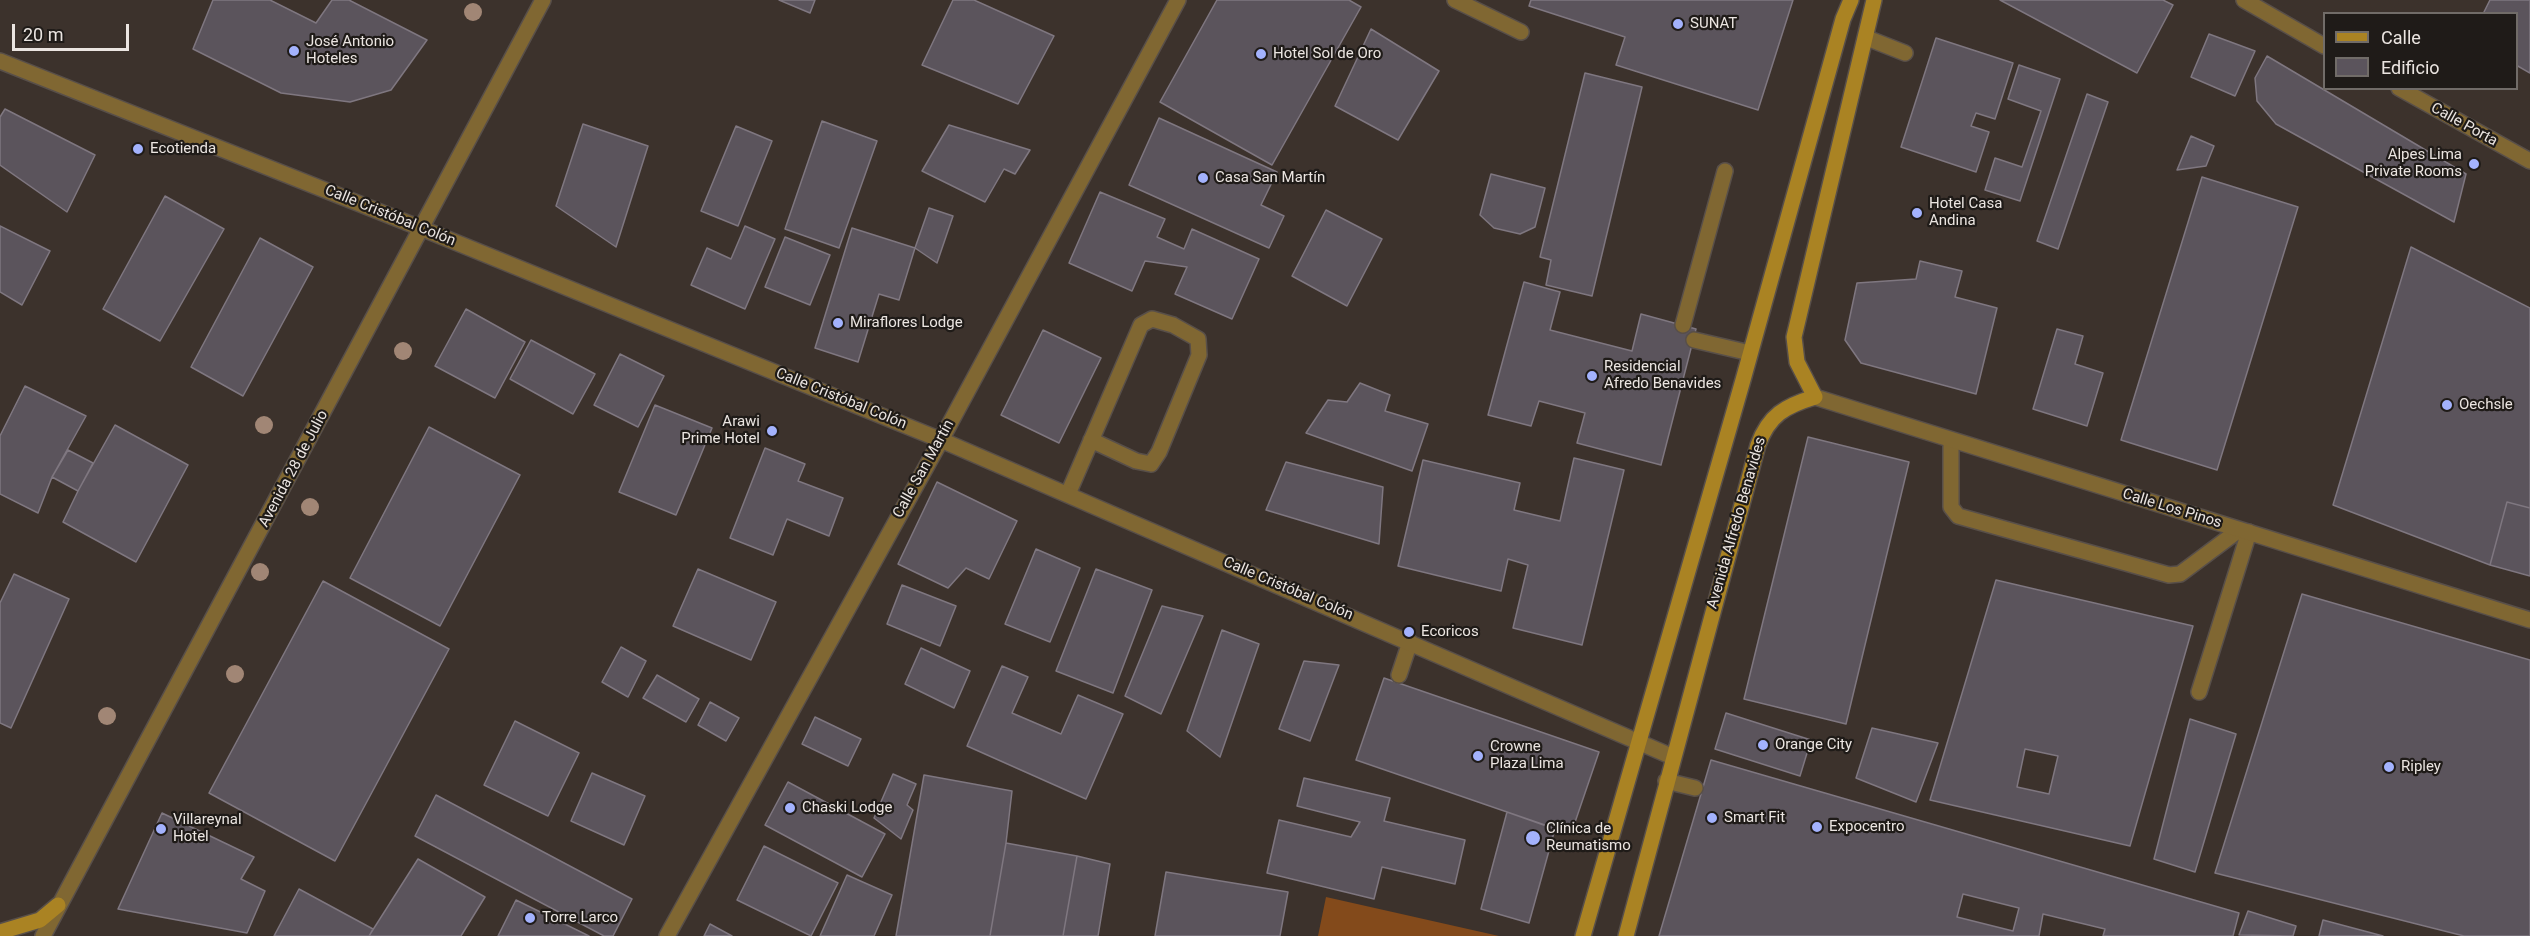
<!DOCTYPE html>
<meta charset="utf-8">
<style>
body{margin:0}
#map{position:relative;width:2530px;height:936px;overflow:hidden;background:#3c322c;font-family:Roboto,sans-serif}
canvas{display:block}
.legend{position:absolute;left:2323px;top:12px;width:195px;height:78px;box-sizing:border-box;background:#1f1b18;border:2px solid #716c68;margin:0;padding:8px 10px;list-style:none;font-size:18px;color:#ebe5e1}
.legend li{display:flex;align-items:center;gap:12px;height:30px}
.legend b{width:30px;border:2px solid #716c68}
.scale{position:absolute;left:12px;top:24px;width:117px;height:27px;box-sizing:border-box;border:3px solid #ebe5e1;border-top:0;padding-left:8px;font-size:18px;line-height:21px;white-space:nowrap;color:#ebe5e1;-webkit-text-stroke:4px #1f1b18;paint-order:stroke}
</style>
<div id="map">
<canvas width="2530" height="936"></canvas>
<ul class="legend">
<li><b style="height:8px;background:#aa8323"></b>Calle</li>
<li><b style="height:16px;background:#5b545c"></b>Edificio</li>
</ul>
<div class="scale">20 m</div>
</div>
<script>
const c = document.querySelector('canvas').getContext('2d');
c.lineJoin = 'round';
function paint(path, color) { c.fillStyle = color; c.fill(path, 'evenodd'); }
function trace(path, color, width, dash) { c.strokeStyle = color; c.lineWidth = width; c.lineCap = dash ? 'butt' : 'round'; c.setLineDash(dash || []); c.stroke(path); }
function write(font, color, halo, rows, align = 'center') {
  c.font = font + ' Roboto,sans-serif'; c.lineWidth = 4.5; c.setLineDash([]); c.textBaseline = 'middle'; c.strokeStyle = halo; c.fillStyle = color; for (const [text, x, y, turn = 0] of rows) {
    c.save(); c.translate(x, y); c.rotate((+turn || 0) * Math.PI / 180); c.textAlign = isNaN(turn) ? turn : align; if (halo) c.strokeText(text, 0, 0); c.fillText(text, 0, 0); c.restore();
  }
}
const green = new Path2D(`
 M1326,897l173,39h-181z`);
const building = new Path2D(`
 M213,0h57l46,23 16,-23h17l78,40 -36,50 -41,12 -69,-9 -88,-44z
 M779,0h36l-5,13z
 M953,0h21l80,36 -36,68 -96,-39z
 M1217,0h132l12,7 -89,158 -112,-63z
 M1531,0h262l-35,110 -142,-45 9,-28 -96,-31z
 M2000,0h163l10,5 -36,68z
 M2490,0h40v73l-14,-8v-51h-33z
 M1371,29l68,42 -41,69 -63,-34z
 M2209,34l46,17 -20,45 -44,-19z
 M1936,38l77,25 -18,56 -19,-6 -5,13 18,6 -13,40 -75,-25z
 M2267,56l199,118 -12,48 -178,-98 -19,-23 -2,-23z
 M2019,65l41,14 -40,122 -35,-11 10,-32 27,9 19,-56 -33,-12z
 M1585,73l57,14 -50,209 -46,-11 5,-25 -11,-3z
 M2087,94l21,8 -50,147 -21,-8z
 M5,109l90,46 -28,57 -67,-47v-48z
 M1159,118l118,54 -16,33 23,11 -15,32 -140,-63z
 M822,121l55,20 -38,107 -54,-19z
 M583,124l65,22 -32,101 -60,-41z
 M949,125l81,25 -15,24 -11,-5 -19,33 -63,-31z
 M736,126l36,15 -34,85 -37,-15z
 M2191,136l23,10 -8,20 -29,4z
 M1491,174l54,14 -10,39 -15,7 -26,-6 -14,-13z
 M2202,177l96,30 -81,263 -96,-30z
 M1100,192l65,27 -8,18 27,12 8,-20 67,30 -27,60 -57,-25 12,-27 -42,-6 -13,30 -63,-28z
 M165,196l59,33 -64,112 -57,-32z
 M929,208l24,8 -16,47 -22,-15z
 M1326,210l56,29 -35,67 -55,-30z
 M0,226l50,25 -28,54 -22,-13z
 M745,226l30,13 -30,70 -54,-24 16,-37 24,11z
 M852,228l63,20 -16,52 -20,-6 -21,68 -43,-14z
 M785,237l45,18 -20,50 -45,-18z
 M260,238l53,29 -70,129 -52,-29z
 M2411,247l119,61v200l-23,-6 -17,63 -157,-60z
 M1920,261l42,10 -7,26 42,11 -21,86 -115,-31 -16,-23 12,-57 59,-4z
 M1524,282l36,10 -10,38 82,21 9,-37 55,15 -35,136 -84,-22 8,-30 -46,-12 -8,25 -43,-11z
 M466,309l59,33 -30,56 -60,-32z
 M2057,329l26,7 -8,28 28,9 -16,53 -54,-17z
 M1043,330l58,28 -42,85 -58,-28z
 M531,340l64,34 -22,40 -63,-35z
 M620,354l44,22 -26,51 -44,-22z
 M1360,383l30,12 -5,16 43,13 -16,47 -106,-38 22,-33 19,2z
 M25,386l61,30 -34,61 -14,36 -38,-19v-58z
 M655,405l57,23 -36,87 -57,-23z
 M115,425l73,40 -52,97 -73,-40 15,-31z
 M429,427l91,48 -80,151 -90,-48z
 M1808,437l101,25 -63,262 -102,-25z
 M765,448l40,16 -7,17 45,17 -14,38 -42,-17 -14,36 -43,-17z
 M68,450l25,13 -15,28 -26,-14z
 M1574,458l50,12 -42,175 -69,-17 15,-63 -20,-6 -7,32 -103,-25 25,-106 97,23 -6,27 46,11z
 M1286,462l97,25 -4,57 -113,-34z
 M937,482l80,39 -28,58 -23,-11 -18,20 -50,-24z
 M2507,502l23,6v68l-40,-11z
 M1036,549l44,19 -30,74 -45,-18z
 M698,569l78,33 -25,58 -78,-34z
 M1096,569l56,21 -39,103 -57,-22z
 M14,574l55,25 -58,129 -11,-5v-120z
 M1996,580l197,46 -63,220 -200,-46zM2025,749l33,7 -9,38 -32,-7z
 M323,581l126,68 -114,212 -126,-68z
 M902,585l54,21 -16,40 -53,-22z
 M2302,594l228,66v276h-66l-249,-63z
 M1162,606l41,10 -42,98 -36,-18z
 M1222,630l37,14 -39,113 -33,-26z
 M621,647l25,14 -18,36 -26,-15z
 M921,648l49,23 -16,37 -49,-24z
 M1304,661l35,4 -29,76 -31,-12z
 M1002,666l26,11 -16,36 49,21 17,-39 45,19 -37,85 -119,-53z
 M657,675l42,24 -13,23 -43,-24z
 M1384,678l215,74 -28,82 -215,-74z
 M710,702l29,16 -13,23 -28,-16z
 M1726,713l85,27 -11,36 -85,-27z
 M815,717l46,22 -13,27 -46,-22z
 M2190,719l46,15 -41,138 -41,-13z
 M515,721l64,32 -31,63 -64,-31z
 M1872,728l66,15 -22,59 -60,-24z
 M1711,760l528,153 -6,23h-130l2,-7 -62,-15 -4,22h-380zM1963,894l56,14 -6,23 -56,-14z
 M592,773l53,23 -21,49 -53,-24z
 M893,774l23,10 -9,21 6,5 -12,29 -27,-21z
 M924,775l88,16 -6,52 -16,93h-94z
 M1304,778l86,20 -6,23 81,19 -10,44 -73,-17 -8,32 -107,-26 12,-53 72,17 9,-15 -63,-16z
 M788,782l97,52 -23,43 -97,-52z
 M436,795l196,104 -19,37h-9l-189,-100z
 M1507,812l48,17 -26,94 -48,-14z
 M162,813l92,44 -13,22 24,12 -18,42 -129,-24z
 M1006,843l71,13 -14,80h-73z
 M764,846l74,37 -27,53 -74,-36z
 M1077,856l33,8 -12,72h-35z
 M418,859l67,38 -24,39h-92z
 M1166,872l122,20 -8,44h-125z
 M847,875l45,20 -18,41h-54z
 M299,889l74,40 -4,7h-95z
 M516,900l73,36h-91z
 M2248,911l48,15 -3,10 -54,-1z
 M2323,920l60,16h-64z
 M710,924l22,12h-28z`);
const service = new Path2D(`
 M1455,0l66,32
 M1867,38l38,15
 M1683,325l42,-154
 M1694,340l56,13
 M1951,440v67l7,9 211,59 11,-1 59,-44
 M1068,494l73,-169 11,-6 21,6 25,14 1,16 -40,97 -8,12 -15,-3 -45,-21
 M1399,675l11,-33
 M2199,692l50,-160
 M1666,781l29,7`);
const minor = new Path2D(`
 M2244,0l80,46
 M0,61l423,168 518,211 732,317
 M2399,88l131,73
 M667,936l274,-496 237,-440`);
const tertiary = new Path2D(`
 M1815,397l715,223
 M43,936l500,-936`);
const secondary = new Path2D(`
 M0,932l40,-12 18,-15
 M1583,936l160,-556 100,-361 8,-19
 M1626,936l132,-491c11,-30 27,-39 57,-48l-18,-35 -3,-25 80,-337`);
const trees = [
 [473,12],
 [403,351],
 [264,425],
 [310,507],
 [260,572],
 [235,674],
 [107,716]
];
const markers = [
 [1678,24,6,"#a3b2fd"],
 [294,51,6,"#a3b2fd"],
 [1261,54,6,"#a3b2fd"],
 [138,149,6,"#a3b2fd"],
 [2474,164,6,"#a3b2fd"],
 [1203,178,6,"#a3b2fd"],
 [1917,213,6,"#a3b2fd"],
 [838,323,6,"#a3b2fd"],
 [1592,376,6,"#a3b2fd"],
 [2447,405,6,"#a3b2fd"],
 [772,431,6,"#a3b2fd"],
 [1409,632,6,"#a3b2fd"],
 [1763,745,6,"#a3b2fd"],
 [1478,756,6,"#a3b2fd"],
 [2389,767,6,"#a3b2fd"],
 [790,808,6,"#a3b2fd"],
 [1712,818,6,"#a3b2fd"],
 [1817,827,6,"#a3b2fd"],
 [161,829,6,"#a3b2fd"],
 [1533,838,8,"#a3b2fd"],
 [530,918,6,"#a3b2fd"]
];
const poiNames = [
 ["SUNAT",1690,24],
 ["José Antonio",306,42],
 ["Hoteles",306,59],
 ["Hotel Sol de Oro",1273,54],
 ["Ecotienda",150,149],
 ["Alpes Lima",2462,155,"right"],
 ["Private Rooms",2462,172,"right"],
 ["Casa San Martín",1215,178],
 ["Hotel Casa",1929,204],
 ["Andina",1929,221],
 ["Miraflores Lodge",850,323],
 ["Residencial",1604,367],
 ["Afredo Benavides",1604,384],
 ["Oechsle",2459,405],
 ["Arawi",760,422,"right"],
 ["Prime Hotel",760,439,"right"],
 ["Ecoricos",1421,632],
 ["Orange City",1775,745],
 ["Crowne",1490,747],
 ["Plaza Lima",1490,764],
 ["Ripley",2401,767],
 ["Chaski Lodge",802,808],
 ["Smart Fit",1724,818],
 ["Villareynal",173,820],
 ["Hotel",173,837],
 ["Expocentro",1829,827],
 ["Clínica de",1546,829],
 ["Reumatismo",1546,846],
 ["Torre Larco",542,918]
];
const streetNames = [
 ["Calle Porta",2464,125,29],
 ["Calle Cristóbal Colón",390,216,22],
 ["Calle Cristóbal Colón",841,399,22],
 ["Avenida 28 de Julio",294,469,-62],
 ["Calle San Martín",924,469,-61],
 ["Calle Los Pinos",2172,509,17],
 ["Avenida Alfredo Benavides",1737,523,-74],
 ["Calle Cristóbal Colón",1288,589,23]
];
paint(green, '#834a1b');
paint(building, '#5b545c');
trace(building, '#7f7780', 1.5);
trace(service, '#584f49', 18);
trace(minor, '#584f49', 18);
trace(tertiary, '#584f49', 18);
trace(secondary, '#584f49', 18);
trace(service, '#806732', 15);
trace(minor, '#806732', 15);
trace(tertiary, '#806732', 15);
trace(secondary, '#aa8323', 15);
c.fillStyle = '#a18675';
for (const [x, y] of trees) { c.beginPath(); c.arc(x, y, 9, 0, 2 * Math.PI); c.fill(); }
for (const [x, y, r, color] of markers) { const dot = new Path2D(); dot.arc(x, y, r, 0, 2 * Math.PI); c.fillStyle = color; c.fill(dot); trace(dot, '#1f1b18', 2); }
write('15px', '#ebe5e1', '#1f1b18', poiNames, 'left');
write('15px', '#ebe5e1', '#1f1b18', streetNames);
</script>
